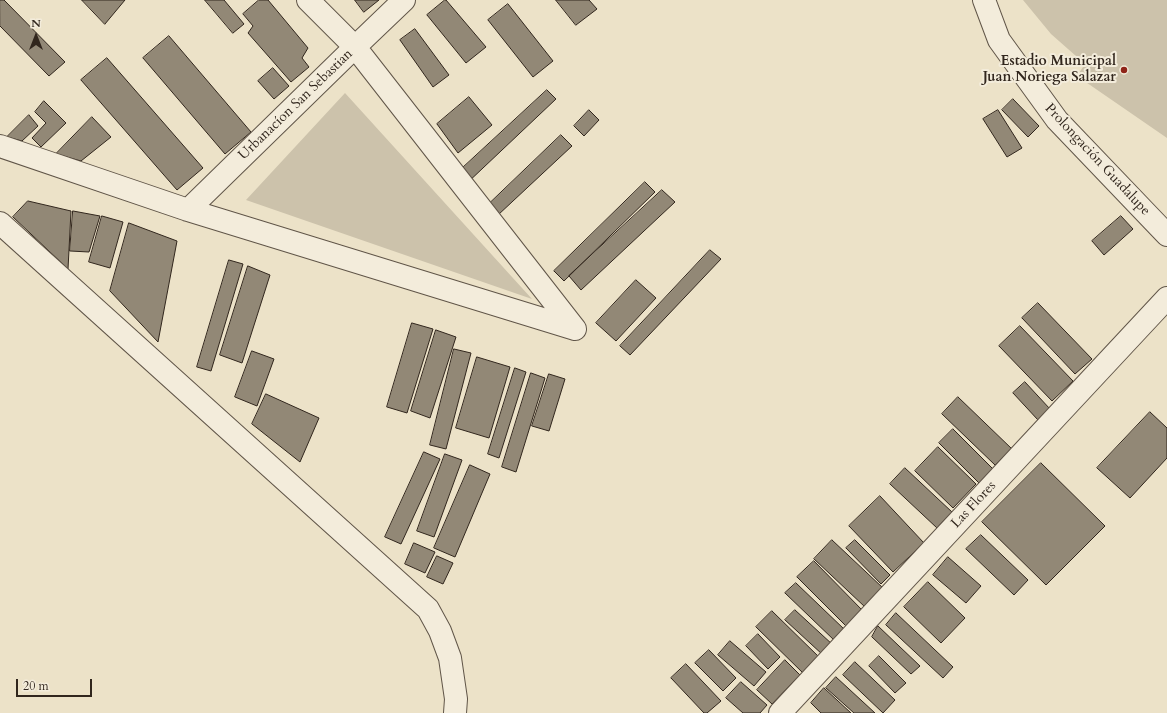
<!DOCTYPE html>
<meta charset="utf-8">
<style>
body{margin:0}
#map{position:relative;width:1167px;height:713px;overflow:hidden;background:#ece2c8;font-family:Cardo,serif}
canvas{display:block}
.north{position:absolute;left:16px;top:16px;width:40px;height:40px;-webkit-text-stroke:3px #f3ecdb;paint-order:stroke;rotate:0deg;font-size:11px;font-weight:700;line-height:16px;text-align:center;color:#31261d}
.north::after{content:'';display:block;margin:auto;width:14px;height:18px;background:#31261d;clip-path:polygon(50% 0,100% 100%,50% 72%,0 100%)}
.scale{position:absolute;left:16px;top:679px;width:76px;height:18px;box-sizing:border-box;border:2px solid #31261d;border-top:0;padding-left:5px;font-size:12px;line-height:14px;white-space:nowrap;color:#31261d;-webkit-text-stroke:3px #f3ecdb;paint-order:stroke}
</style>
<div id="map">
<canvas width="1167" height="713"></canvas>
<div class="north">N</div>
<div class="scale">20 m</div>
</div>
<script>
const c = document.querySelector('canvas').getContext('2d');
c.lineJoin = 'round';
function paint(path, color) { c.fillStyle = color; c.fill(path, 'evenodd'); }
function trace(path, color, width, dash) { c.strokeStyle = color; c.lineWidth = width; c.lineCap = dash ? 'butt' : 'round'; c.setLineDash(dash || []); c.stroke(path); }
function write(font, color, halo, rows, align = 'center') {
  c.font = font + ' Cardo,serif'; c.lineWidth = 4; c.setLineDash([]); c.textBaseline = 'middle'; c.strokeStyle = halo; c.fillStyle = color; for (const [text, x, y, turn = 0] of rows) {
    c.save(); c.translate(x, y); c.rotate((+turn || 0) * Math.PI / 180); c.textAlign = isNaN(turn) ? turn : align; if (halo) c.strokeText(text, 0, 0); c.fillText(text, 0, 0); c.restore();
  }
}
const green = new Path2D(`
 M1023,0h144v138l-90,-62 8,-12 -34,-30z
 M345,93l187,206 -286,-99z`);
const building = new Path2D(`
 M0,0h4l61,62 -16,14 -49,-50z
 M82,0h43l-20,24z
 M205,0h19l20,24 -11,9z
 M259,0h9l40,48 -6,10 7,9 -18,15 -43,-49 5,-7 -10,-12z
 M355,0h24l-15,12z
 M445,0h1l40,47 -20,16 -39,-48z
 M556,0h33l8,9 -21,16z
 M508,4l45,57 -20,16 -45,-57z
 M415,29l34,46 -16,12 -33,-47z
 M169,36l82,96 -26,22 -82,-96z
 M107,58l96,110 -26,22 -96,-110z
 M273,68l16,18 -15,13 -16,-18z
 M547,90l9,9 -91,86 -10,-10z
 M469,97l23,28 -34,28 -21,-29z
 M1013,99l26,27 -11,11 -26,-27z
 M44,101l22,22 -25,24 -9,-9 14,-15 -11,-11z
 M589,110l10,10 -15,16 -10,-10z
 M998,110l24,38 -15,9 -24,-38z
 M29,115l9,11 -16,15 -15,-4z
 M92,117l19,20 -30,24 -25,-7z
 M561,135l11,11 -74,69 -10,-10z
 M645,182l10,10 -91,89 -10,-10z
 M662,190l13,12 -94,88 -12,-14z
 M28,201l43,10 -3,58 -55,-52z
 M73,211l27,5 -11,36 -19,-1z
 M102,216l21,6 -13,46 -21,-6z
 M1121,216l12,13 -29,26 -12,-14z
 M129,223l48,18 -19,101 -48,-51z
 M710,250l11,9 -91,96 -10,-9z
 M229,260l14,4 -32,107 -14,-4z
 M248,266l22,9 -28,88 -22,-8z
 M636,280l20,18 -40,43 -20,-18z
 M1038,303l54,56 -17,15 -53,-56z
 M412,323l21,6 -26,84 -20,-6z
 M1020,326l53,55 -21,20 -53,-55z
 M436,330l20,7 -26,81 -19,-7z
 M454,349l17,4 -25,96 -16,-4z
 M252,351l22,8 -17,47 -22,-9z
 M477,357l33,10 -21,71 -33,-10z
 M515,368l11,4 -27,86 -11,-4z
 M531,373l14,5 -29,94 -14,-5z
 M549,374l16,5 -16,52 -17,-5z
 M1025,382l25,27 -12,11 -25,-27z
 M266,394l53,24 -19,44 -48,-38z
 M958,397l54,52 -17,16 -53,-51z
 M1150,412l17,16v30l-37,40 -33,-30z
 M953,429l40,40 -14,14 -40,-40z
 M938,447l38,37 -23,24 -38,-37z
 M424,452l16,7 -39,85 -16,-7z
 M445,454l17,6 -28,77 -17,-6z
 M1041,463l64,63 -59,59 -64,-63z
 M470,465l20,9 -35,83 -21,-9z
 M905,468l47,44 -15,16 -47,-44z
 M880,496l44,47 -31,29 -44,-46z
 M981,535l47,45 -14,15 -48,-46z
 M832,540l51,48 -18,19 -51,-48z
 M855,540l35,35 -9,9 -35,-36z
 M414,543l21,9 -10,21 -20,-9z
 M437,556l16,7 -10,21 -16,-7z
 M948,557l33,29 -15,17 -33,-28z
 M814,561l49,50 -16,16 -50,-50z
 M928,582l37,36 -24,25 -37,-36z
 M796,583l49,47 -10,11 -50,-48z
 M795,610l38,35 -10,10 -38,-35z
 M772,611l48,47 -16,16 -48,-47z
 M896,613l57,54 -10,11 -57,-53z
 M878,626l42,40 -9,8 -39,-37z
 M758,634l22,23 -12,12 -22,-23z
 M730,641l36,31 -12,14 -36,-31z
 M709,650l27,28 -13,13 -28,-28z
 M879,656l27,27 -11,10 -26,-27z
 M785,660l15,15 -28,29 -15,-14z
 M855,662l40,38 -12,13 -40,-38z
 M686,664l35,37 -14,12h-3l-33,-35z
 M836,677l39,36h-21l-28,-25z
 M741,682l26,23 -7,8h-17l-17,-15z
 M824,688l27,25h-30l-10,-10z`);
const minor = new Path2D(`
 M308,0l47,47 220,282
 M984,0l15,40 58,80 110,115
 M0,146l188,64 387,119
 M188,210l167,-163 49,-47
 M0,223l428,386 12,22 10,27 6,41 -1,14
 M780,713l387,-415`);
const markers = [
 [1124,70,4,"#8f2418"]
];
const poiNames = [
 ["Estadio Municipal",1116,62],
 ["Juan Noriega Salazar",1116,78]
];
const streetNames = [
 ["Urbanacíon San Sebastian",296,105,-44],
 ["Prolongación Guadalupe",1097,160,47],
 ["Las Flores",974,505,-47]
];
paint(green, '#ccc2ab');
paint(building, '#928876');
trace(building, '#31261d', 1);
trace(minor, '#605548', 24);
trace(minor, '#f3ecdb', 22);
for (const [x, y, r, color] of markers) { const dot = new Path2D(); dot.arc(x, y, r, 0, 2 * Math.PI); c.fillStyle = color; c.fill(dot); trace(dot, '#f3ecdb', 1.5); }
write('bold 14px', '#31261d', '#f3ecdb', poiNames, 'right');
write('14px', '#31261d', '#f3ecdb', streetNames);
</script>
